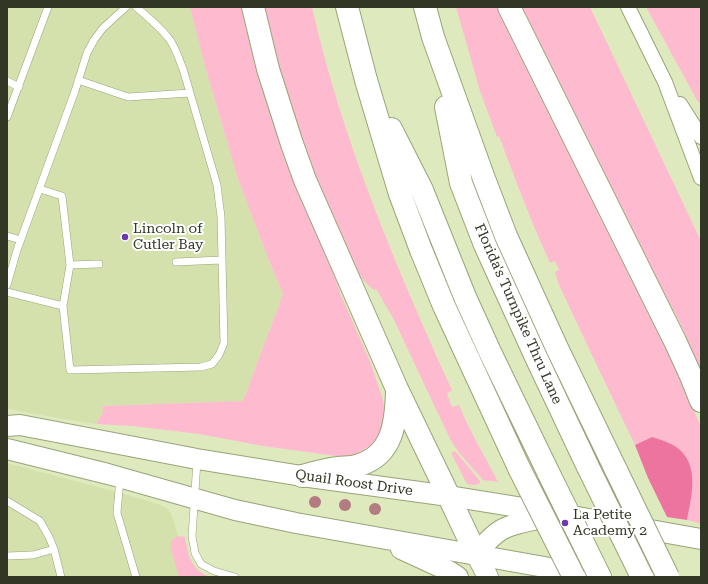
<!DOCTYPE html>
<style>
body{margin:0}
#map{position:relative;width:708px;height:584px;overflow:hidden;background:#deeabd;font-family:"Roboto Serif",serif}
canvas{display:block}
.frame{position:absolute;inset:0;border:8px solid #323725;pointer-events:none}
</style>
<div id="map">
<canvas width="708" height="584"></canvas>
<div class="frame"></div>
</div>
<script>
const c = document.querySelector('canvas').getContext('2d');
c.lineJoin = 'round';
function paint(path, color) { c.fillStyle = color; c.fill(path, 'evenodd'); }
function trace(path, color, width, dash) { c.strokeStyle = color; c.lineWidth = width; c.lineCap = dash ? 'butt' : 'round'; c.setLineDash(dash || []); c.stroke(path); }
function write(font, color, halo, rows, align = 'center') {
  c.font = font + ' "Roboto Serif",serif'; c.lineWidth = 4; c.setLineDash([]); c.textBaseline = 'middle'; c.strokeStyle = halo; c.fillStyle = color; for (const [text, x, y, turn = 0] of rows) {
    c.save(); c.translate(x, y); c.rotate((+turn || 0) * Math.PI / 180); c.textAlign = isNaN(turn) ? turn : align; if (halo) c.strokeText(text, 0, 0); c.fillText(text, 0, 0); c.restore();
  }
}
const built = new Path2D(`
 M7,7h183l16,63 32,109 33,87 12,28 -40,107 -141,5 1,6 -7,12 -27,-4 -46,-8 -16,-4z
 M7,463l125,33 26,8 8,4 4,4 3,7 5,17 -7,5 8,36h-172z`);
const green = new Path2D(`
 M190,7h54l78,234 19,54 30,69 11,33 4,18v7l-15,28 -4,-3c-11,9 -17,10 -31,9l-73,-10 -64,-12 -66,-8 -37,-2 7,-12 -1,-6 141,-5 40,-107 -12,-28 -33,-87 -32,-109z
 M261,7h51c30,133 84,260 140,383l-5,4 5,13 7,-2c11,27 26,51 39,77l-15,-2 -22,-25 -10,-14 -58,-123 -17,-29 -2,1 -6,-5 -14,-16 -44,-97z
 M456,7h45l161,329 31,72 8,20v96l-14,-4 5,-31 -18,-43 -22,-9 -17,8 -35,-73 -41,-87 -4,-13 4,-2 -4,-9 -5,2c-19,-42 -35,-84 -51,-127l-2,1 -17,-46z
 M519,7h71l111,234v130l-22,-50 -61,-115z
 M646,7h55v96l-3,-1z
 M455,451l25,30 -1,3 -5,1 -7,-1 -16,-31z
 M178,536l7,1c3,18 6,33 25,40h-31l-8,-28v-8z`);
const forest = new Path2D(`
 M652,437c10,3 23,7 30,15 17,18 9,47 5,68l-20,-3 -19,-39 -13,-33z`);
const lane = new Path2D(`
 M78,80l50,17 62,-4
 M7,81l12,6
 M7,117l41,-110
 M40,189l22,7 8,69 -7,41 7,64 131,-3 11,-3 7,-9 5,-12 -3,-126 -4,-32 -34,-116c-4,-10 -7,-20 -13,-29 -9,-12 -22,-23 -34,-33
 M7,236l14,4
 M176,262l46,-2
 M70,265l29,-1
 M7,285l10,-35 58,-159 12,-38 7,-13 9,-12 23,-21
 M7,292l56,14
 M197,461l-5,75 3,17 6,11 13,7 21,6
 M120,478l-3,35 19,64
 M7,501l33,20 9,16 5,12 7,28
 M7,556l26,-1 21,-6`);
const street = new Path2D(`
 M628,7l37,75 36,96
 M680,104l21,33`);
const secondary = new Path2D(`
 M7,426l13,-1 177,34 105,17 147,20 112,18 140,25
 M7,449l101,25 127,36 61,13 305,54
 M401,549l48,22 9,6
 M476,554c7,-8 15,-18 25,-24 15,-8 33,-10 49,-13
 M476,554l12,23`);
const highway = new Path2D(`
 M253,7l15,62 24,75 13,36 92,209 45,93 34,72
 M347,7l19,73 34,114 21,56 23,56 75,162
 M425,7l8,30 50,139 23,60 51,112 60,124
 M509,7l166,334 16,35 10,25
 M446,107l15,76 24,62 50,110 53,112
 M391,129l31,61 43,107 25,55 59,122
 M302,476c12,-3 24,-7 36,-8 7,-1 14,0 21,-3 34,-10 37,-43 38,-73`);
const highwayBridge = new Path2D(`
 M588,467l54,110
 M519,468l55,109
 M617,472l51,105
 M549,474l51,103`);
const trees = [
 [315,502],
 [345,505],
 [375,509]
];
const markers = [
 [125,237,4,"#6b38af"],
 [565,523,4,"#6b38af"]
];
const poiNames = [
 ["Lincoln of",133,229],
 ["Cutler Bay",133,245],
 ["La Petite",573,515],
 ["Academy 2",573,531]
];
const streetNames = [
 ["Florida's Turnpike Thru Lane",518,314,66],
 ["Quail Roost Drive",354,483,8]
];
paint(built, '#d4e1ac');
paint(green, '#febbcf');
paint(forest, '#ec749f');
trace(lane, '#99a378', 8);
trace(street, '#99a378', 16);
trace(secondary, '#99a378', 22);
trace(highway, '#99a378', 24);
trace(lane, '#fff', 7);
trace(street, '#fff', 14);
trace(secondary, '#fff', 20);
trace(highway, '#fff', 22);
trace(highwayBridge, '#99a378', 24, []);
trace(highwayBridge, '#fff', 22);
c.fillStyle = '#b27c82';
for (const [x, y] of trees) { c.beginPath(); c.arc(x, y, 6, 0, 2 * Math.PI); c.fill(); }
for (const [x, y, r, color] of markers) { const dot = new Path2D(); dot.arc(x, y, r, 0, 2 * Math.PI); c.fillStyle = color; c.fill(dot); trace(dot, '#fff', 1.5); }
write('14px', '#323725', '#fff', poiNames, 'left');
write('14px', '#323725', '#fff', streetNames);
</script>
